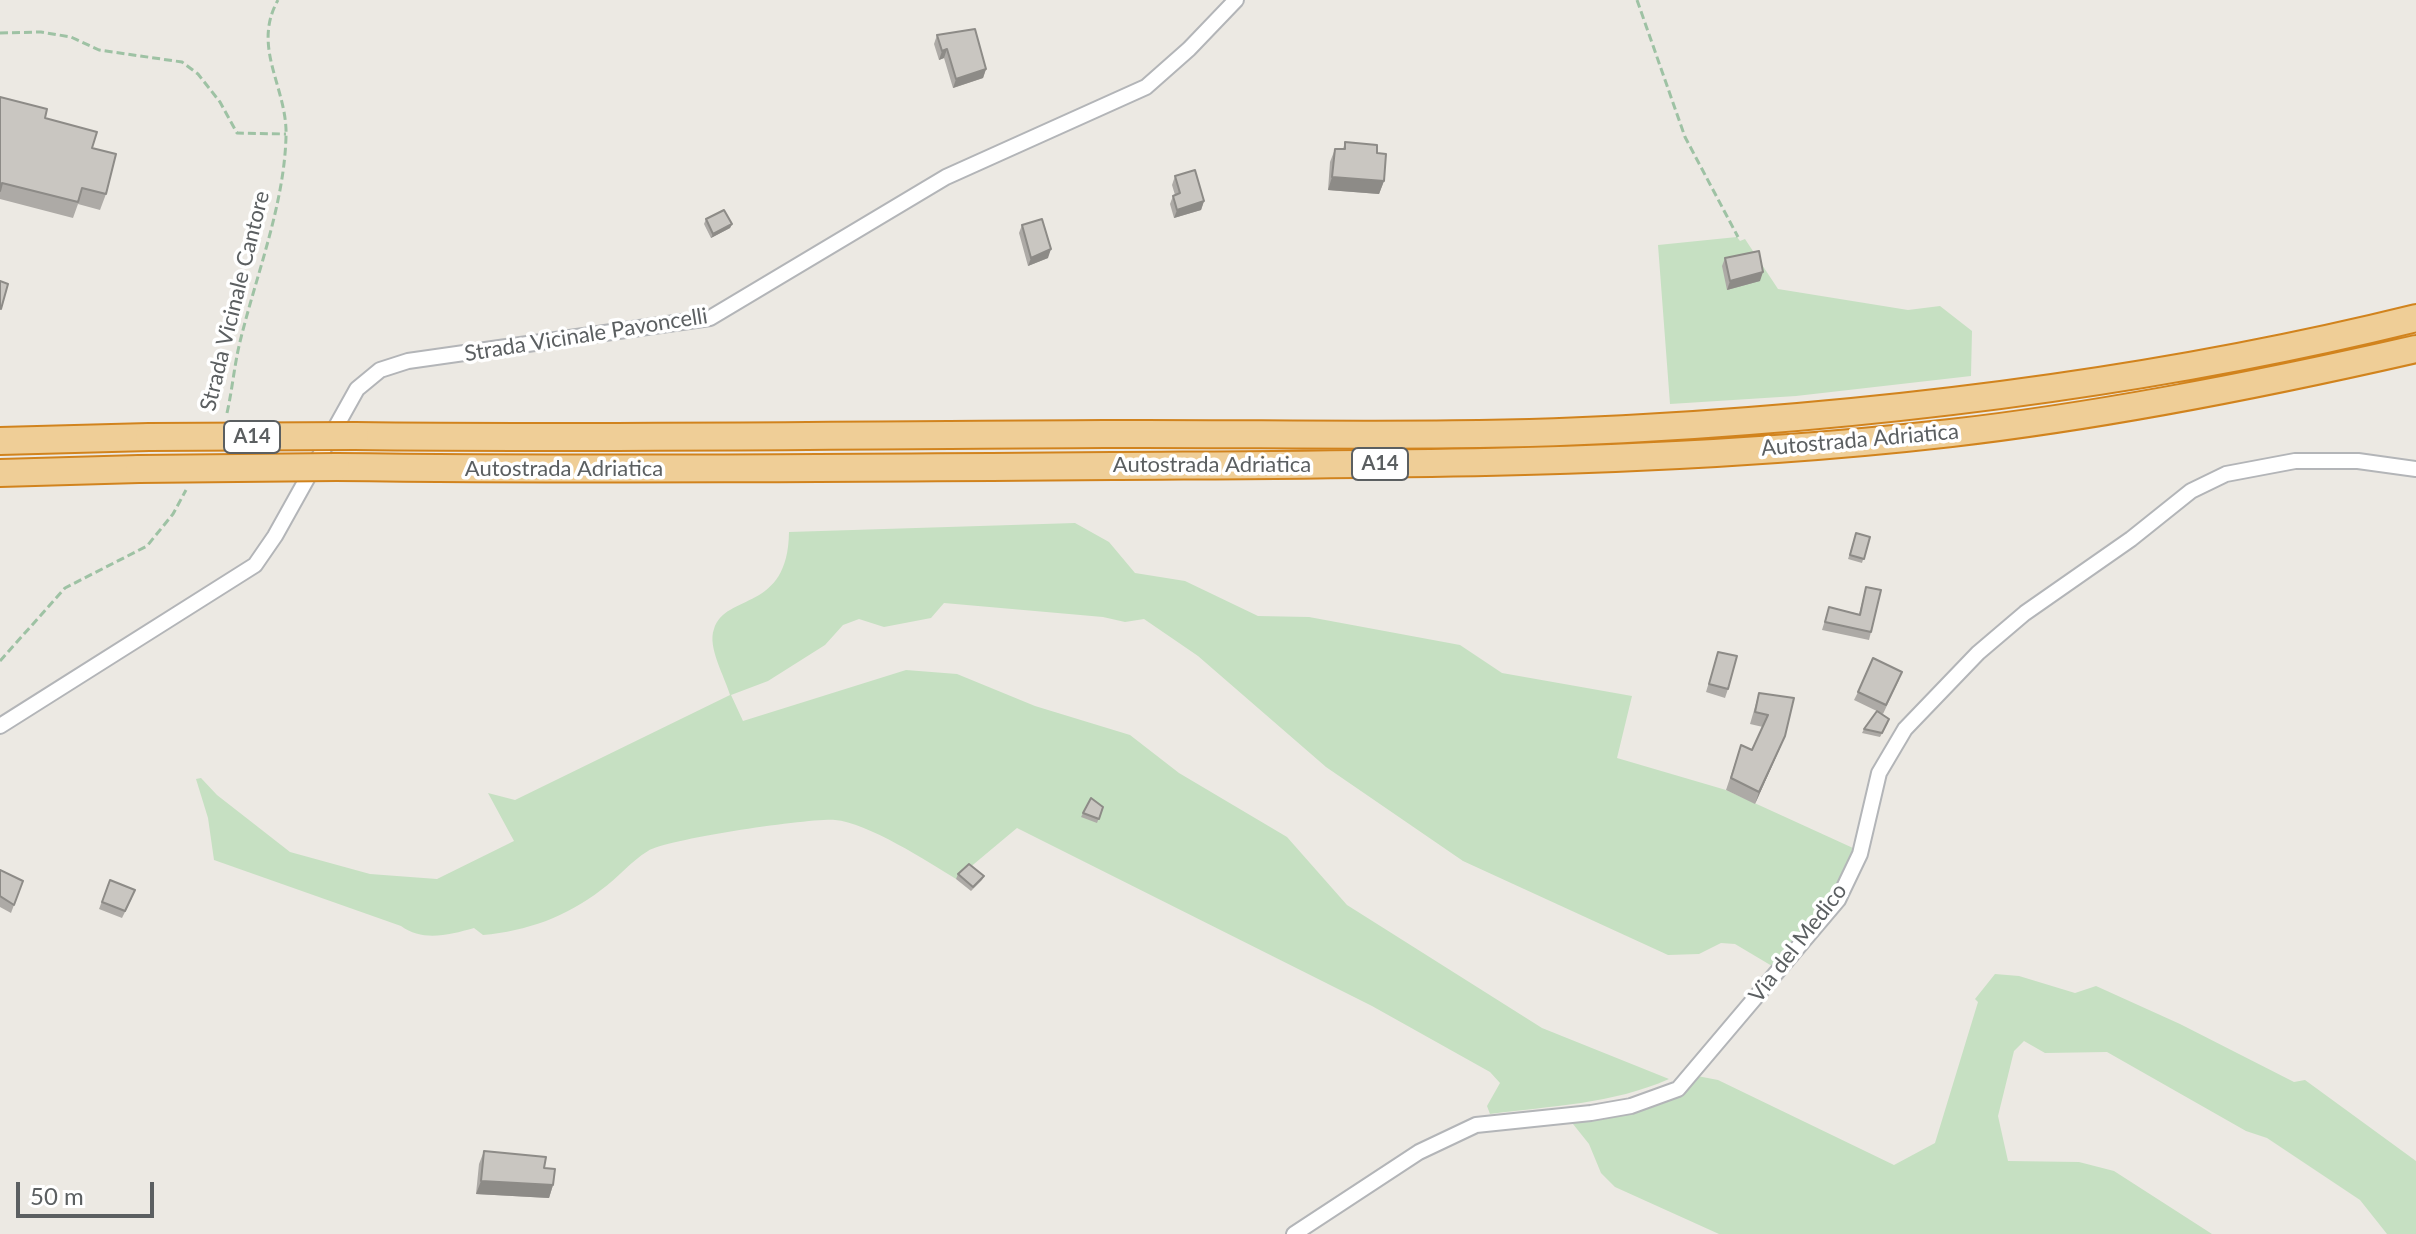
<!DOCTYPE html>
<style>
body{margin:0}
#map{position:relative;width:2416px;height:1234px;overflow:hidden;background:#ece9e3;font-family:Lato,sans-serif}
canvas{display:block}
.scale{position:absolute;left:16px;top:1182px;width:138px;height:36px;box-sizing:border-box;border:4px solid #5b5f61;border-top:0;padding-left:10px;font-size:24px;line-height:28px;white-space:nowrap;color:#5b5f61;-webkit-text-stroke:6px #fff;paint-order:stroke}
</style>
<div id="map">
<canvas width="2416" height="1234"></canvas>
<div class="scale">50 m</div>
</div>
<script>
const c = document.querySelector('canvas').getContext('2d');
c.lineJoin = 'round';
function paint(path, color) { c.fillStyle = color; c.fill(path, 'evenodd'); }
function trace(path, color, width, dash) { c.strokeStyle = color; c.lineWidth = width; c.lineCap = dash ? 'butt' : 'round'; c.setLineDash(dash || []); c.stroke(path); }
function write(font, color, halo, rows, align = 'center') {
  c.font = font + ' Lato,sans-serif'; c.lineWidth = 7; c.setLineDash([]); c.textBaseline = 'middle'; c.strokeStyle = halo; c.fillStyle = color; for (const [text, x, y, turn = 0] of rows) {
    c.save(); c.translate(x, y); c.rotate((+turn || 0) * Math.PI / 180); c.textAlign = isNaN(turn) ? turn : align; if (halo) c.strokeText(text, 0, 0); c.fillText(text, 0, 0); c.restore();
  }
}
const green = new Path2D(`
 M1737,237l3,4 5,-2 33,50 130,21 32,-4 32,25 -1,45 -175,20 -126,8 -12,-159z
 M1075,523l34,19 26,31 50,8 73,35 51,1 151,28 42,28 130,23 -15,62 109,32 127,58c-14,48 -48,83 -81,118l-37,-22 -14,-1 -22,11 -31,1 -205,-94 -137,-94 -128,-111 -54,-37 -19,3 -22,-5 -159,-14 -13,15 -47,9 -25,-8 -16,6 -18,20 -57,36 -37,14 12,26 163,-51 51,4 78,32 95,29 49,38 108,64 60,68 195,123 127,51c-56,25 -119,27 -179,35l-3,-8 13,-23 -10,-11 -118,-66 -355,-178 -61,51c-27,-17 -90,-57 -121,-59 -25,-2 -168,19 -187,31 -17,10 -30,27 -47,39 -35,27 -74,41 -118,45l-9,-7c-25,7 -51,14 -73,-2l-187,-66 -6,-42 -12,-39 5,-1 16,17 73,57 80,22 67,5 77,-38 -26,-48 27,7 215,-105c-5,-18 -23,-48 -16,-66 12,-37 74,-16 75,-97z
 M1995,974l24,2 56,17 21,-7 84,38 114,58 11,-2 111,81v73h-29l-27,-34 -93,-62 -21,-7 -139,-79 -62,1 -21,-12 -10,10 -16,65 10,45 71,1 35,9 98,63h-493l-104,-47 -14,-14 -12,-29 -24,-30 82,-14 45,-25 26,5 176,85 41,-22 43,-141 -3,-3z`);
const path = new Path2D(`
 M1637,0l48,137 53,100
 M0,33l41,-1 30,5 28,13 83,12 16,12 22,28 17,31 49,1
 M227,413c5,-22 7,-45 12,-67 16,-68 45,-139 47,-209 2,-49 -35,-89 -8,-137
 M0,661l65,-73 82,-42 26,-32 13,-24`);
const minor = new Path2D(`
 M0,726l255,-161 20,-29 82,-147 23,-19 28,-9 302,-43 236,-141 200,-90 43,-38 47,-49
 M1294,1234l125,-82 57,-27 115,-12 40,-7 47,-17 160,-189 22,-46 19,-81 26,-44 73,-76 47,-40 106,-74 60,-48 35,-17 69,-13h63l58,8`);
const motorway = new Path2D(`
 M355,436c249,3 499,-1 749,-2 179,-1 361,5 540,-6 258,-15 521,-48 772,-110
 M0,441l149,-4
 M336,467c259,3 518,1 777,-1 279,-2 560,-1 838,-33 157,-18 312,-49 465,-84
 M0,473l139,-4`);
const motorwayBridge = new Path2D(`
 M149,437l206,-1
 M139,469l197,-2`);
const wall = new Path2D(`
 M937,35l49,34 -3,9 -30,10 -9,-30 -5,2 -5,-16z
 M0,97l45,21 47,30 14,46 -6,16 -22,-6 -5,14 -73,-19z
 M1345,142l32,11 7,28 -5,13 -51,-4 2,-28 5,-13h8z
 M1175,176l29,25 -3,9 -27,8 -4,-14 3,-8 2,-1 -3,-10z
 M706,219l26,5 -2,4 -19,10 -7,-14z
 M1022,225l26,33 -20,8 -9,-33z
 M1725,258l35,23 -33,9 -5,-24z
 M1856,533l14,4 -8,26 -14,-4z
 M1866,587l5,45 -2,8 -47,-10 7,-23 30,7z
 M1718,652l10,37 -3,9 -19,-6z
 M1899,680l-16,34 -29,-14 4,-8z
 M1759,693l21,55 -25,56 -29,-14 15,-45 11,5 11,-23 -13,-3z
 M1888,723l-8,14 -18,-4 2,-4z
 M1103,807l-6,16 -16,-6 2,-4z
 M0,870l23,11 -12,32 -11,-6z
 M958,874l26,2 -2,4 -11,11 -15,-12z
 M110,880l22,18 -10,20 -23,-9z
 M484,1151l60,17 9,17 -4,13 -73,-4 3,-30z`);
const shadedWall = new Path2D(`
 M947,49l-3,9 -5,2 3,-9z
 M986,69l-3,9 -30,10 3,-9z
 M1332,177l52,4 -5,13 -51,-4z
 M1204,201l-3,9 -27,8 3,-8z
 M732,224l-2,4 -19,10 2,-4z
 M1051,249l-3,9 -20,8 3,-8z
 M1763,272l-3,9 -33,9 3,-9z
 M1785,736l-5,12 -25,56 4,-12z
 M481,1181l72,4 -4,13 -73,-4z`);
const building = new Path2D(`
 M975,29l11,40 -30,10 -9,-30 -5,2 -5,-16z
 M0,97l47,12 -2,9 52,14 -5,16 24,6 -10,40 -24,-6 -4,14 -76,-19 -2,8z
 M1345,142l32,3v8l9,1 -2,27 -52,-4 3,-28h10z
 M1195,170l9,31 -27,9 -4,-14 7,-3 -5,-17z
 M724,210l8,14 -19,10 -7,-15z
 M1042,219l9,30 -20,9 -9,-33z
 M1759,251l4,21 -33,9 -5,-23z
 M0,281l8,3 -7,25 -1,-1z
 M1856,533l14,4 -6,22 -14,-4z
 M1866,587l15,3 -10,42 -46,-10 4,-15 31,8z
 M1718,652l19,4 -9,33 -19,-5z
 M1873,658l29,14 -16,33 -28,-13z
 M1759,693l35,5 -9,38 -26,56 -28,-14 10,-33 11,5 16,-35 -13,-3z
 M1877,711l12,8 -7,14 -18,-4z
 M1091,798l12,9 -4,12 -16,-6z
 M969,864l15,12 -11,11 -15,-13z
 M0,870l23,11 -9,24 -14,-9z
 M110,880l25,10 -10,21 -23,-9z
 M484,1151l62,6 -2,11 11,1 -2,16 -72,-4z`);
const shields = [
 [252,437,56],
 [1380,464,56]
];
const shieldNames = [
 ["A14",252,437],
 ["A14",1380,464]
];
const streetNames = [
 ["Strada Vicinale Cantore",235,301,-76],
 ["Strada Vicinale Pavoncelli",586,335,-9],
 ["Autostrada Adriatica",1860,440,-5],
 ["Autostrada Adriatica",1212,465],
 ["Autostrada Adriatica",564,469],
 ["Via del Medico",1798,943,-52]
];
paint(green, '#c6e0c2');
trace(minor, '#b3b5b8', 18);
trace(motorway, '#d1831d', 30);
trace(path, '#9ec2a4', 3, [8, 4]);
trace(minor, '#fff', 14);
trace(motorway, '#efce97', 26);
trace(motorwayBridge, '#d1831d', 30, []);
trace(motorwayBridge, '#efce97', 26);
paint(wall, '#adaaa6');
paint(shadedWall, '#8d8b87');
paint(building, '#c9c6c1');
trace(building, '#8d8b87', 2);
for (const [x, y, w] of shields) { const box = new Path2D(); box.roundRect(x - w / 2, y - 16, w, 32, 6); c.fillStyle = '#fff'; c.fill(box); trace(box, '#5b5f61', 2); }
write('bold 20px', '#5b5f61', null, shieldNames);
write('22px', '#5b5f61', '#fff', streetNames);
</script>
